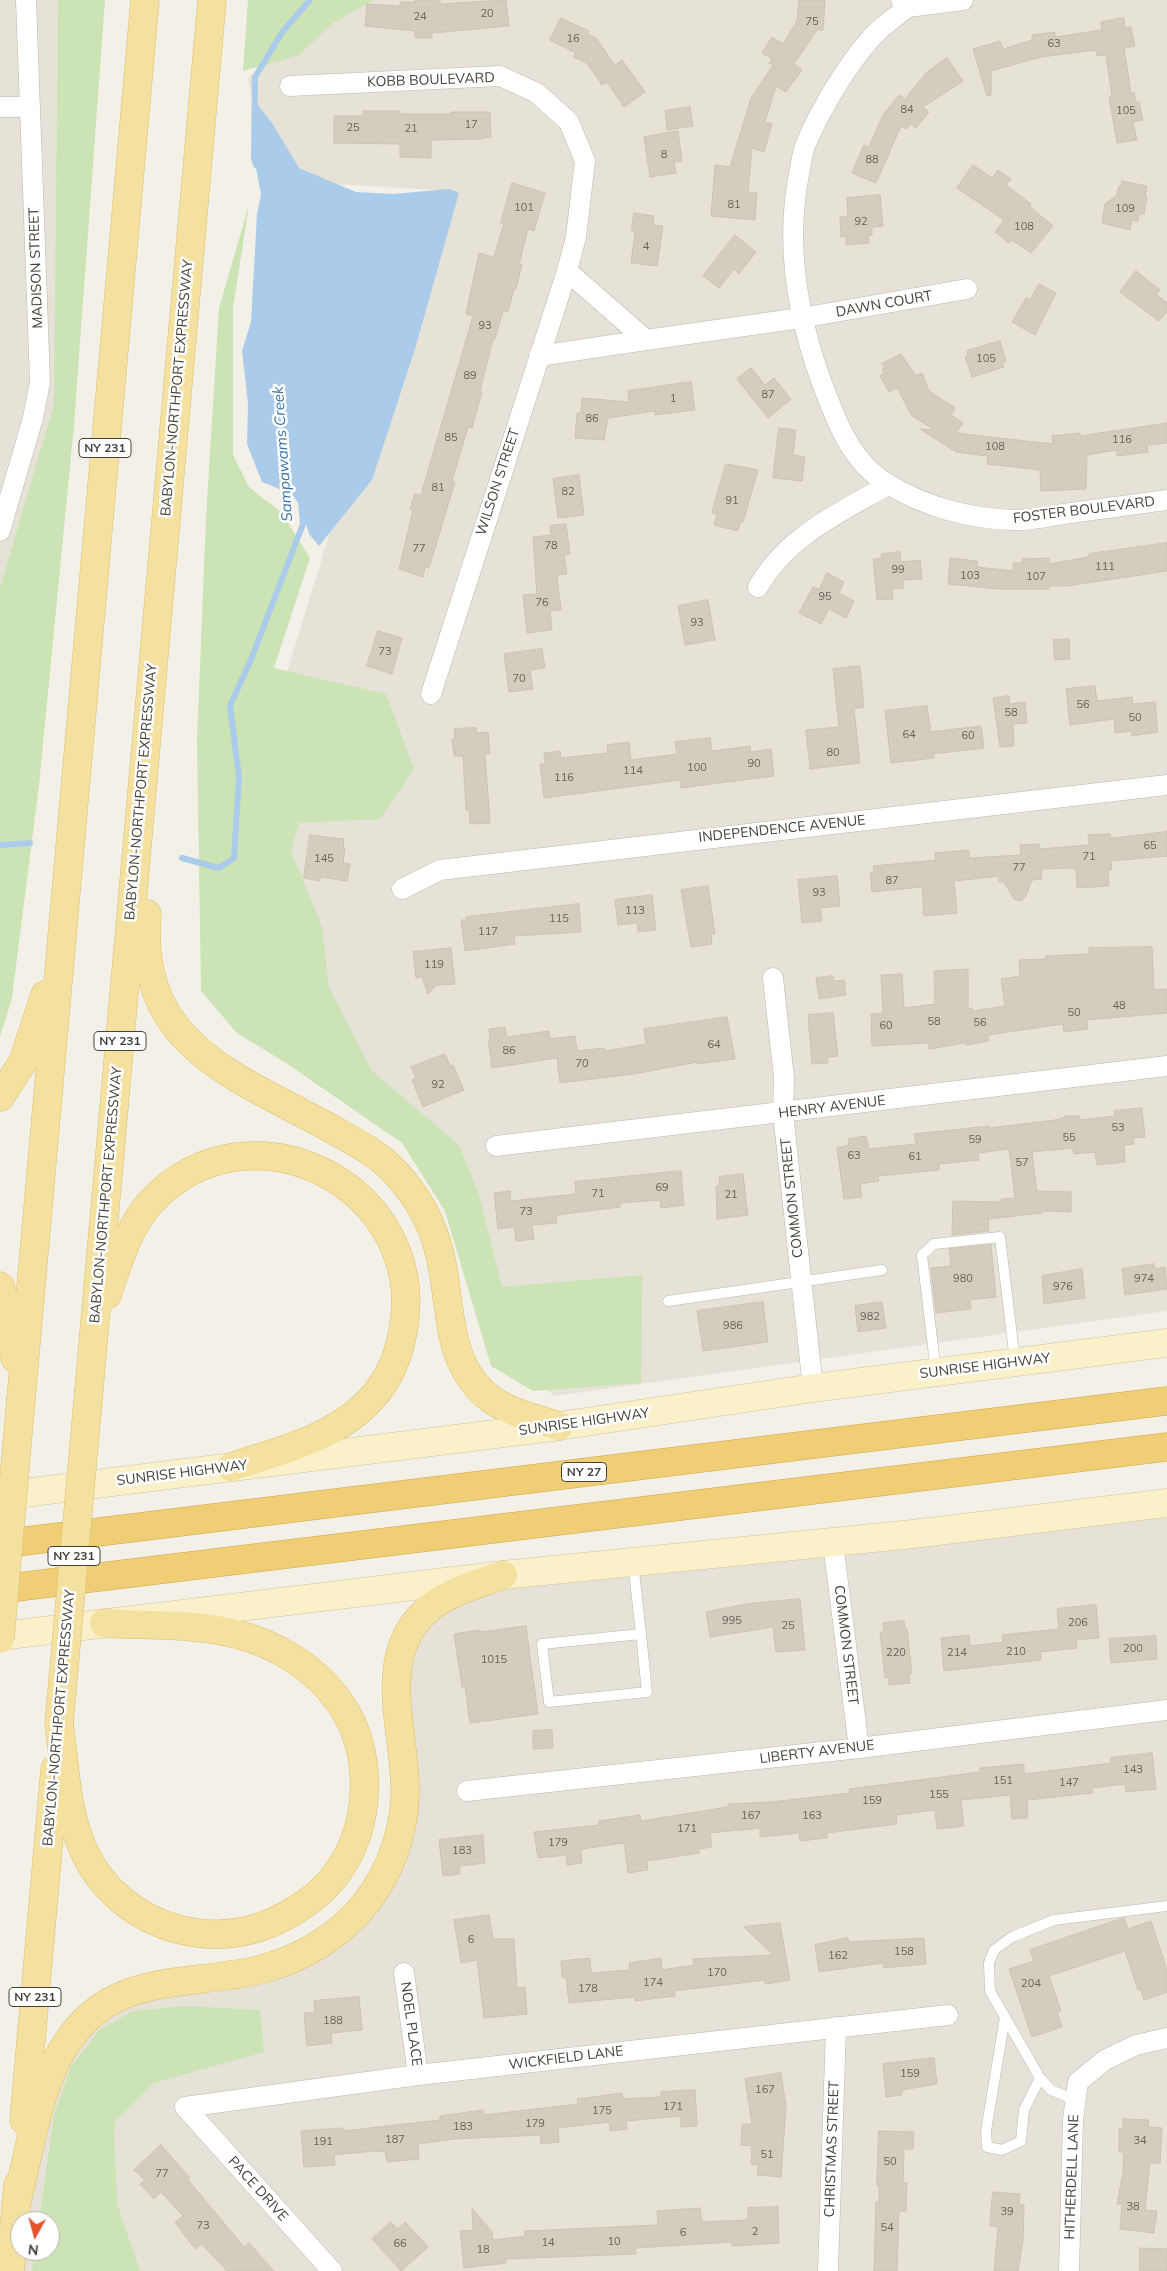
<!DOCTYPE html>
<style>
body{margin:0}
#map{position:relative;width:1167px;height:2271px;overflow:hidden;background:#f3f0e8;font-family:Mulish,sans-serif}
canvas{display:block}
.north{position:absolute;left:10px;top:2211px;width:50px;height:50px;box-sizing:border-box;background:#fff;border:1px solid #b5b3af;border-radius:50%;rotate:187deg;font-size:14px;font-weight:700;line-height:20px;text-align:center;color:#454138}
.north::after{content:'';display:block;margin:auto;width:18px;height:22px;background:#e6522c;clip-path:polygon(50% 0,100% 100%,50% 72%,0 100%)}
</style>
<div id="map">
<canvas width="1167" height="2271"></canvas>
<div class="north">N</div>
</div>
<script>
const c = document.querySelector('canvas').getContext('2d');
c.lineJoin = 'round';
function paint(path, color) { c.fillStyle = color; c.fill(path, 'evenodd'); }
function trace(path, color, width, dash) { c.strokeStyle = color; c.lineWidth = width; c.lineCap = dash ? 'butt' : 'round'; c.setLineDash(dash || []); c.stroke(path); }
function write(font, color, halo, rows, align = 'center') {
  c.font = font + ' Mulish,sans-serif'; c.lineWidth = 5; c.setLineDash([]); c.textBaseline = 'middle'; c.strokeStyle = halo; c.fillStyle = color; for (const [text, x, y, turn = 0] of rows) {
    c.save(); c.translate(x, y); c.rotate((+turn || 0) * Math.PI / 180); c.textAlign = isNaN(turn) ? turn : align; if (halo) c.strokeText(text, 0, 0); c.fillText(text, 0, 0); c.restore();
  }
}
const residential = new Path2D(`
 M0,0h58l7,424 -65,286z
 M342,0h825v1311l-613,85 -64,-64 -39,-182 -171,-110 -12,-306 167,-544 -166,-10 -21,-102z
 M1167,1503v768h-1157l34,-178 44,-76 209,-59 89,-89 24,-240 93,-54zM20,2221h30v30h-30z`);
const green = new Path2D(`
 M58,0h47l-31,425 -35,360 -27,213 -12,39v-449l54,-184z
 M248,0h126l-41,23 -34,32 -56,16z
 M249,205l-16,103v147l16,32 33,26 28,45 -36,110 112,26 28,75 -34,50 -81,4 -8,28 31,76 7,61 43,83 87,74 20,50 23,92 140,-12 -1,108 -108,8 -42,-25 -46,-155 -43,-68 -116,-80 -49,-30 -36,-42 -4,-251 9,-222 13,-210z
 M184,2006l76,4 4,42 -110,31 -40,40 3,81 23,67h-108l3,-20h15v-30h-11l15,-106 17,-48 28,-37 34,-19z`);
const water = new Path2D(`
 M254,100l18,23 27,45 57,24 37,2 56,-5 10,4 -44,156 -43,131 -53,66 -10,-12 -8,-27 -9,-13 -30,-12 -15,-38 1,-40 -6,-53 9,-29 6,-108 4,-20 -7,-36z`);
const stream = new Path2D(`
 M256,165l-2,-7 1,-81 28,-46 27,-31
 M0,845l30,-2
 M182,858l37,10 15,-10 5,-81 -9,-71 22,-49 51,-133 -2,-24`);
const building = new Path2D(`
 M415,0h25v4l66,-4 3,26 -77,7v5h-17v-7l-50,-5 2,-22 33,2v-4h15z
 M799,0h26l-2,30h-6l-23,34 8,6 -16,22 -10,-6 -11,36 7,2 -8,28 -12,-4 -4,44 9,1 -2,27 -44,-4 4,-51 15,2 21,-69 22,-33 -4,-2 3,-4 -10,-6 10,-16 11,7 14,-23z
 M561,18l28,13 -2,3 9,4 19,27 7,-5 23,32 -21,15 -17,-25 -5,3 -15,-22 -13,-6 2,-4 -26,-13z
 M1124,18l1,10 6,-1 4,19 -11,2 7,45 3,-1 2,11 3,-1 4,18 -10,2 4,18 -20,3 -8,-46 3,-1 -6,-41 -9,1 -1,-6 -55,7 -50,14v24l-4,1 -14,-47 27,-8 3,8 29,-9v-5l23,-3v5l47,-7 -1,-8z
 M947,58l16,23 -40,26 6,5 -13,16 -5,-4 -5,5 -5,-3 -25,57 -24,-10 12,-28 5,2 14,-32 16,-20 6,4 22,-27z
 M690,107l3,19 -26,4 -2,-19z
 M363,111h37v3h51v-2h39l1,25 -8,1v1l-52,1v18l-31,-1v-13l-66,-1v-27h29z
 M678,131l4,30 -8,1 2,11 -26,4 -6,-40z
 M973,165l19,13 6,-8 13,9 -5,6 25,19 -2,2 24,20 -22,27 -19,-13 -3,3 -14,-11 9,-12 -47,-32z
 M1122,181l25,5 -2,10h2l-3,18h-5l-1,7 -6,-1 -2,10 -28,-7 3,-19 12,-9 2,-9h2z
 M512,183l33,10 -11,38 -6,-2 -9,35h3l-6,25h-2l-6,23 -5,-1 -8,28h-2l-13,52 2,1 -10,36 -4,-1 -16,54 3,1 -26,86 -4,-1 -2,10 -24,-8 14,-59 -3,-1 5,-15 6,1 52,-179 -7,-2 13,-61 15,4 10,-34h-3z
 M880,195l3,31 -11,1v8l-4,1 1,7 -23,2v-9l-5,1 -1,-20h8l-1,-19z
 M634,213l20,3 -1,9 10,1 -6,40 -26,-3 4,-31 -3,-1z
 M735,235l21,17 -17,22 -5,-5 -15,19 -16,-12z
 M1136,271l24,19 -4,4 11,9v8l-8,10 -39,-29z
 M1039,284l17,9 -21,42 -23,-13 14,-24 4,2z
 M1000,341l6,20 -4,2 2,4 -32,10 -7,-21h3l-1,-5z
 M901,354l15,22 6,-3 7,18 26,17 -4,7 12,8 -7,10 97,11 -1,-8 28,-3v3l87,-13v20l-20,2 1,7 -31,4v-6l-30,5 -1,34 -45,2 -1,-21 -53,-6 1,-8 -32,-4 -36,-23 12,1 1,-1 -21,-13 -15,-28 -8,4 -9,-16 4,-3 -2,-4 3,-2 -3,-3z
 M751,368l14,17 9,-7 17,21 -23,19 -31,-39z
 M691,382l4,28 -40,5v-4l-47,7 -4,22 -29,-2 2,-25h4l1,-15 47,4 -1,-11z
 M779,428l17,2 -3,25 12,2 -3,24 -29,-3z
 M726,464l32,6 -15,52 -2,-1 -3,10 -24,-6 3,-11 -5,-1z
 M579,475l5,40 -26,3 -5,-39z
 M566,524l4,30 -6,1 3,19 -10,1 4,35 -11,1 2,19 -25,3 -4,-38 14,-1 -4,-57 18,-2 -1,-9z
 M1167,543v28l-100,15h-18v3h-52l-49,-5 2,-26 27,3v6l36,4v-8h9v-4l27,-1v6l39,-7 1,-3z
 M900,552l1,10 19,-2 2,19 -19,1 1,8 -12,1 1,10 -16,1 -4,-41 9,-1 -1,-4z
 M827,573l17,9 -5,11 15,8 -8,17 -17,-9 -8,15 -22,-11 14,-26 6,2z
 M708,600l7,40 -30,5 -7,-39z
 M378,631l24,7 -10,36 -25,-8z
 M1069,639l1,20 -15,1 -2,-20z
 M542,649l3,19 -15,2 3,19 -24,3 -5,-38z
 M860,666l4,41 -10,2 6,54 -50,6 -4,-39 33,-3 -6,-58z
 M1095,686l2,15 35,-4 1,7 22,-2 3,30 -26,4v-5l-17,2 -1,-14 -44,6 -4,-36z
 M1009,696l1,8 15,-2 2,21 -14,1 1,22 -14,1 -7,-49z
 M927,706l4,26 50,-6 3,22 -51,6 1,4 -43,5 -6,-52z
 M476,728l1,5 11,-1 2,21 -5,1 5,69 -20,1 -1,-15 -3,1 -3,-54h-9l-2,-17h3l-1,-10z
 M710,738l2,13 38,-5 1,6 20,-3 3,27 -93,12 -1,-8 -136,18 -4,-34h5l-1,-11 16,-2 1,7 47,-5 -1,-8 22,-3 2,18 46,-6 -2,-12z
 M1167,832v24l-56,5 1,9h-4l1,16 -32,2 -1,-20 -35,1 1,10 -10,1 -6,16 -5,5 -7,-2 -10,-17h-5v-6l-45,5 3,32 -33,3 -2,-29 -50,5 -2,-19 4,-1 -1,-6 63,-6 -1,-7 34,-3v8l52,-3 -1,-10 19,-1 1,5 49,-4 -1,-10 22,-1 1,4z
 M310,835l34,4 -1,9h2l-2,15 7,1 -3,17 -27,-4v4l-16,-3z
 M837,876l3,30 -20,2 2,13 -20,2 -4,-43z
 M708,886l7,48h-4l1,10 -21,3 -10,-57z
 M652,895l4,35 -18,2 -1,-9 -19,2 -3,-25z
 M579,904l2,28 -67,4 1,8 -50,7 -4,-31h5v-3z
 M1152,947l2,43 13,-1v24l-80,7 1,9 -24,3 -1,-8 -75,11v6l-22,4 -1,-2 -36,6 -1,-6 -56,3 -1,-32 12,-1 -2,-38 21,-1 2,34 31,-4 -1,-33 34,-2v40l4,-1 1,3 32,-5 -4,-27 19,-3 -1,-16 27,-1v-3l43,-2v-6z
 M451,948l4,36 -18,1 -9,9 -6,-17 -6,1 -3,-26z
 M833,976l1,5 10,-1 2,15 -27,4 -3,-21z
 M833,1013l5,43 -11,1 1,6 -16,1 -4,-49z
 M727,1017l8,42 -38,5v-2l-63,12 -74,9 -3,-25 -65,10 -4,-28h2l-1,-11 16,-2 2,10 42,-6 1,8 25,-3 2,15 27,-3 1,3 41,-7 -2,-15z
 M445,1054l5,12 3,-1 11,25 -41,17 -11,-27 4,-2 -5,-11z
 M1142,1108l3,29 -12,1 1,6 -10,1 1,17 -28,3 -2,-13 -21,2 -1,-6 -41,4 5,39 34,1v20l-29,-1v2l-54,6 1,12 -37,4 1,-34 49,1 -1,-3 14,-1 -6,-49 -31,4 1,7 -40,4v6l-61,6 1,5 -19,3 2,13 -18,2 -7,-51 12,-3 -1,-6 18,-3 3,13 47,-5 -2,-10 75,-8v2l66,-8 9,-2v-2h15l1,4 35,-4 -1,-5z
 M681,1171l3,34 -23,3 -1,-8 -40,3v4l-64,8 1,8 -25,2 2,14 -18,2 -2,-14 -16,2 -4,-36 16,-2 1,10 65,-7 -1,-12z
 M743,1174l5,41 -31,4 -1,-33 4,-1 -1,-8z
 M991,1245l5,52 -26,3 1,9 -35,4 -5,-45 20,-2 -2,-17z
 M1154,1264l1,5 10,-2 2,22 -42,6 -3,-26z
 M1082,1269l3,29 -41,6 -2,-28z
 M763,1302l5,40 -65,9 -6,-40z
 M882,1302l4,26 -28,4 -3,-26z
 M800,1599l5,51 -29,2 -3,-25 -63,10 -4,-25 40,-8z
 M1096,1605l3,33 -23,2 1,8 -37,4 1,8 -97,11 -3,-33 28,-3 1,11 33,-4 -1,-7 57,-6 -2,-20z
 M904,1621l1,7 2,1 5,44h-3l1,10 -21,2 -1,-8 -3,1 -5,-46h4l-1,-9z
 M526,1626l12,88 -68,9 -5,-36h-3l-8,-53 26,-4v2z
 M1156,1636l1,23 -46,4 -2,-24z
 M552,1730l1,18 -20,1v-18z
 M1152,1753l4,36 -30,3 -1,-8 -33,4v5l-65,7 1,18 -16,1 -2,-24 -49,5 3,26 -8,1 -19,2 -2,-19 -39,5 1,9 -70,9v5l-27,3 -1,-8 -39,4v-9l-50,5 2,14 -13,2v4l-52,8 1,9 -20,3 -4,-30 -43,6 1,14 -15,2 -1,-10 -28,3 -4,-26 65,-7v-4l41,-6 1,6 87,-14v-3l44,-2 78,-9 -1,-4 131,-17v-4l44,-4v10l87,-11v-5z
 M483,1835l2,28 -26,3 1,8 -17,2 -4,-36z
 M489,1915l4,24h21l3,49 8,-1 2,27 -43,4 -7,-58 -16,3 -7,-43z
 M1124,1918l4,11 23,-8 16,49v22l-23,8 -3,-10h-3l-13,-39 -76,25 12,35h-4l5,16 -30,10 -23,-68 25,-8 -4,-11z
 M780,1923l10,57 -25,4v-4l-91,11 1,5 -40,5 -1,-4 -65,6 -3,-25 -4,-1 -1,-16 29,-3 1,15 39,-3 -1,-7 32,-5 1,12 32,-5 -1,-6 80,-4 -29,-28z
 M848,1938l1,4 75,-4 2,26 -42,4 -1,-5 -64,9 -4,-27z
 M359,1997l3,33 -31,3 1,10 -25,3 -3,-33 11,-1 -1,-11z
 M934,2058l3,26 -35,6v5l-16,2 -3,-33z
 M781,2073l5,33 -5,71 -24,-2 1,-10 -7,-1 1,-18 -11,-1 1,-21h10l-7,-45z
 M695,2090l2,36 -16,1 -1,-11 -54,5 1,8 -17,2 -1,-9 -51,6 1,14 -18,2 -1,-9 -85,4 -37,5 1,15 -32,3 -2,-10 -11,-1 -40,4 1,10 -31,2 -3,-36 42,-3v3l97,-11v-4l43,-6 1,5 94,-11 -1,-5 45,-6 1,6 38,-2v-5z
 M1123,2119l26,1 -1,7 14,1 -2,35h-10l-5,47 12,1 -3,22 -34,-4 2,-25h-5l6,-32 1,-20h-5v-23h4z
 M879,2131l35,1 -1,17h-9l-1,34h4l-1,28h-7l-2,60h-23l2,-69h3v-17h-2v-10z
 M161,2145l29,33 -2,2 56,67 5,-4 25,28h-47l-25,-27 -7,5 -20,-27 8,-6 -22,-24 -7,7 -14,-15 5,-4 -11,-10z
 M993,2192l27,2 -1,11h5l-1,36 -5,30h-24l4,-44 -8,-1z
 M778,2207l1,36 -47,3v-4l-97,6 1,6 -131,5 1,4 -42,5 -4,-37 13,-1 -1,-22 20,24 1,8 32,-4v-5l133,-6 -1,-14 43,-3 2,14 46,-2v-12z
 M391,2222l7,7 7,-7 23,25 -27,24 -29,-32z
 M1140,2248l27,1v22h-27z`);
const service = new Path2D(`
 M668,1301l214,-31
 M936,1372l-14,-117 12,-11 66,-7 15,124
 M633,1562l8,72 -99,10 7,58 98,-10 -6,-58
 M1005,2017l-19,114 1,16 15,3 19,-9 3,-31 16,-32
 M1076,2100l-25,-10 -11,-12 -50,-87 -1,-28 5,-13 18,-13 42,-17 113,-14`);
const minor = new Path2D(`
 M901,0l7,7 55,-7
 M908,7c-10,8 -20,15 -29,23 -27,26 -60,81 -74,116 -3,8 -4,19 -6,28 -14,71 -1,145 24,212 14,37 29,77 65,98 37,23 83,35 126,36 17,1 34,-4 50,-6 34,-5 69,-9 103,-14
 M290,86l210,-10 37,17 32,29 16,39 -9,76 -9,34 -136,423
 M0,107h30
 M567,271l79,69 155,-22 166,-29
 M539,356l107,-16
 M0,531l33,-113 7,-36 -14,-382
 M758,587c29,-51 81,-74 130,-102
 M402,889l38,-19 727,-85
 M773,978l11,100 -1,35 30,275
 M496,1146l671,-80
 M833,1543l26,205
 M467,1791l392,-43 308,-38
 M404,1973l14,102
 M185,2107l233,-32 530,-60
 M185,2107l147,164
 M828,2271l8,-244
 M1069,2271l4,-151 5,-38 27,-22 31,-15 31,-7`);
const secondary = new Path2D(`
 M0,1496l559,-70 254,-38 354,-45
 M0,1636l503,-61 410,-41 254,-31`);
const primary = new Path2D(`
 M147,914c-11,131 87,161 183,214 23,13 48,25 66,45 20,22 36,49 43,78 14,53 4,113 53,149 19,13 45,19 67,26
 M0,1097l23,-35 22,-67
 M0,1286l6,22 9,50
 M107,1295c11,-31 20,-66 43,-92 99,-108 280,-16 253,128 -5,30 -19,58 -42,78 -36,32 -86,43 -130,58
 M89,1389l123,-1389
 M21,1399l124,-1399
 M59,1724c6,42 7,90 26,129 17,37 52,65 92,76 38,10 76,5 110,-14 20,-11 37,-24 50,-42 35,-48 37,-121 3,-170 -24,-35 -64,-59 -104,-69 -42,-11 -89,-8 -132,-11
 M24,2120l31,-351
 M16,2204c13,-49 22,-118 50,-160 47,-73 120,-57 192,-74 41,-10 80,-32 107,-66 24,-30 39,-70 40,-109 2,-59 -31,-136 20,-183 21,-20 51,-27 78,-37
 M10,2271l8,-86`);
const motorway = new Path2D(`
 M0,1544l1167,-143
 M0,1589l1167,-142`);
const primaryBridge = new Path2D(`
 M0,1639l21,-240
 M59,1724l30,-335`);
const numberNames = [
 ["20",487,14],
 ["24",420,17],
 ["75",812,22],
 ["16",573,39],
 ["63",1054,44],
 ["84",907,110],
 ["105",1126,111],
 ["17",471,125],
 ["25",353,128],
 ["21",411,129],
 ["8",664,155],
 ["88",872,160],
 ["81",734,205],
 ["101",524,208],
 ["109",1125,209],
 ["92",861,222],
 ["108",1024,227],
 ["4",646,247],
 ["93",485,326],
 ["105",986,359],
 ["89",470,376],
 ["87",768,395],
 ["1",673,399],
 ["86",592,419],
 ["85",451,438],
 ["116",1122,440],
 ["108",995,447],
 ["81",438,488],
 ["82",568,492],
 ["91",732,501],
 ["78",551,546],
 ["77",419,549],
 ["111",1105,567],
 ["99",898,570],
 ["103",970,576],
 ["107",1036,577],
 ["95",825,597],
 ["76",542,603],
 ["93",697,623],
 ["73",385,652],
 ["70",519,679],
 ["56",1083,705],
 ["58",1011,713],
 ["50",1135,718],
 ["64",909,735],
 ["60",968,736],
 ["80",833,753],
 ["90",754,764],
 ["100",697,768],
 ["114",633,771],
 ["116",564,778],
 ["65",1150,846],
 ["71",1089,857],
 ["145",324,859],
 ["77",1019,868],
 ["87",892,881],
 ["93",819,893],
 ["113",635,911],
 ["115",559,919],
 ["117",488,932],
 ["119",434,965],
 ["48",1119,1006],
 ["50",1074,1013],
 ["58",934,1022],
 ["56",980,1023],
 ["60",886,1026],
 ["64",714,1045],
 ["86",509,1051],
 ["70",582,1064],
 ["92",438,1085],
 ["53",1118,1128],
 ["55",1069,1138],
 ["59",975,1140],
 ["63",854,1156],
 ["61",915,1157],
 ["57",1022,1163],
 ["69",662,1188],
 ["71",598,1194],
 ["21",731,1195],
 ["73",526,1212],
 ["980",963,1279],
 ["974",1144,1279],
 ["976",1063,1287],
 ["982",870,1317],
 ["986",733,1326],
 ["995",732,1621],
 ["206",1078,1623],
 ["25",788,1626],
 ["200",1133,1649],
 ["210",1016,1652],
 ["220",896,1653],
 ["214",957,1653],
 ["1015",494,1660],
 ["143",1133,1770],
 ["151",1003,1781],
 ["147",1069,1783],
 ["155",939,1795],
 ["159",872,1801],
 ["167",751,1816],
 ["163",812,1816],
 ["171",687,1829],
 ["179",558,1843],
 ["183",462,1851],
 ["6",471,1940],
 ["158",904,1952],
 ["162",838,1956],
 ["170",717,1973],
 ["174",653,1983],
 ["204",1031,1984],
 ["178",588,1989],
 ["188",333,2021],
 ["159",910,2074],
 ["167",765,2090],
 ["171",673,2107],
 ["175",602,2111],
 ["179",535,2124],
 ["183",463,2127],
 ["187",395,2140],
 ["34",1140,2141],
 ["191",323,2142],
 ["51",767,2155],
 ["50",890,2162],
 ["77",162,2174],
 ["38",1133,2207],
 ["39",1007,2212],
 ["73",203,2226],
 ["54",887,2228],
 ["2",755,2232],
 ["6",683,2233],
 ["10",614,2242],
 ["14",548,2243],
 ["66",400,2244],
 ["18",483,2250]
];
const shields = [
 [105,448,52],
 [120,1041,52],
 [584,1472,45],
 [74,1556,52],
 [35,1997,52]
];
const shieldNames = [
 ["NY 231",105,448],
 ["NY 231",120,1041],
 ["NY 27",584,1472],
 ["NY 231",74,1556],
 ["NY 231",35,1997]
];
const streetNames = [
 ["KOBB BOULEVARD",431,80,-2],
 ["MADISON STREET",36,268,-92],
 ["DAWN COURT",884,304,-10],
 ["BABYLON-NORTHPORT EXPRESSWAY",177,388,-85],
 ["WILSON STREET",498,482,-72],
 ["FOSTER BOULEVARD",1084,510,-7],
 ["BABYLON-NORTHPORT EXPRESSWAY",141,792,-85],
 ["INDEPENDENCE AVENUE",782,829,-6],
 ["HENRY AVENUE",832,1107,-7],
 ["BABYLON-NORTHPORT EXPRESSWAY",106,1195,-85],
 ["COMMON STREET",792,1198,-96],
 ["SUNRISE HIGHWAY",985,1366,-7],
 ["SUNRISE HIGHWAY",584,1422,-8],
 ["SUNRISE HIGHWAY",182,1473,-7],
 ["COMMON STREET",846,1645,83],
 ["BABYLON-NORTHPORT EXPRESSWAY",59,1718,-85],
 ["LIBERTY AVENUE",817,1752,-7],
 ["NOEL PLACE",411,2024,82],
 ["WICKFIELD LANE",566,2058,-7],
 ["CHRISTMAS STREET",832,2149,-88],
 ["HITHERDELL LANE",1072,2177,-88],
 ["PACE DRIVE",258,2189,48]
];
const waterNames = [
 ["Sampawams Creek",283,454,-94]
];
paint(residential, '#e6e2d7');
paint(green, '#cce3b5');
paint(water, '#aaccea');
trace(stream, '#aaccea', 6);
paint(building, '#d3ccbf');
trace(building, '#cdc4b3', 1);
trace(service, '#bdb8ac', 11);
trace(minor, '#bdb8ac', 21);
trace(secondary, '#cec49c', 29);
trace(primary, '#d9bf70', 29);
trace(motorway, '#cfa446', 29);
trace(service, '#fff', 10);
trace(minor, '#fff', 20);
trace(secondary, '#faf1cb', 28);
trace(primary, '#f5e19f', 28);
trace(motorway, '#f0ce76', 28);
trace(primaryBridge, '#d9bf70', 29, []);
trace(primaryBridge, '#f5e19f', 28);
write('11px', '#68645a', null, numberNames);
for (const [x, y, w] of shields) { const box = new Path2D(); box.roundRect(x - w / 2, y - 9.5, w, 19, 4); c.fillStyle = '#fff'; c.fill(box); trace(box, '#454138', 1); }
write('bold 12px', '#454138', null, shieldNames);
write('14px', '#454138', '#fff', streetNames);
write('italic 15px', '#3a74a8', '#fff', waterNames);
</script>
